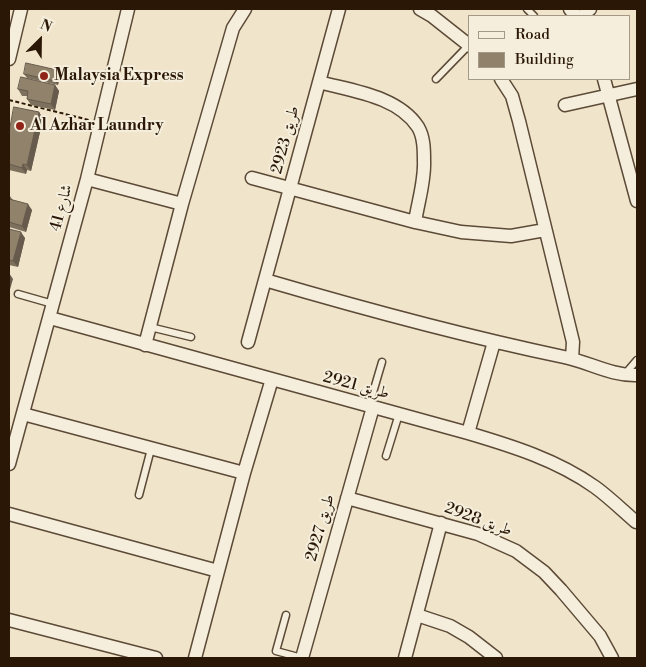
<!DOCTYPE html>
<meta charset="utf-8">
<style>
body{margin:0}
#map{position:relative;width:646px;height:667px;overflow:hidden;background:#f0e5cb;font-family:"Libre Bodoni",serif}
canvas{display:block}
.frame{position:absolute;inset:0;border:10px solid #2a1705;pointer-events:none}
.legend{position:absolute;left:468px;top:15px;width:162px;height:65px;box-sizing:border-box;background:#f5eedd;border:1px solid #a49887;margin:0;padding:6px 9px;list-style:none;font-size:15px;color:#2a1705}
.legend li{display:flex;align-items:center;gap:10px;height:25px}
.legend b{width:25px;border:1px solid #a49887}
.north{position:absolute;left:15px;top:15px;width:50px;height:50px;-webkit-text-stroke:4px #f5eedd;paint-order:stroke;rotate:23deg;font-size:14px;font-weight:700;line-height:20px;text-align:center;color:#2a1705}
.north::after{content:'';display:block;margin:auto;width:18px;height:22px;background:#2a1705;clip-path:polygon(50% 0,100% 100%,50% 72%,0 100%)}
</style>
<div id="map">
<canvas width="646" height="667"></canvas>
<div class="frame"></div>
<ul class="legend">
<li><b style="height:6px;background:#f5eedd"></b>Road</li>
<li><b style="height:14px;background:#91826c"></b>Building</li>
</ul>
<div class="north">N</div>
</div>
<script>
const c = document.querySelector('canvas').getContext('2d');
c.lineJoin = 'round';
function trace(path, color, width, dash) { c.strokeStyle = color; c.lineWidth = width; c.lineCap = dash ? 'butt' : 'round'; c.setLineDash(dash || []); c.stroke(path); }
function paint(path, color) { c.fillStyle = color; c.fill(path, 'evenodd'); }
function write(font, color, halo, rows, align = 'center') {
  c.font = font + ' "Libre Bodoni",Amiri,serif'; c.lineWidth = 4; c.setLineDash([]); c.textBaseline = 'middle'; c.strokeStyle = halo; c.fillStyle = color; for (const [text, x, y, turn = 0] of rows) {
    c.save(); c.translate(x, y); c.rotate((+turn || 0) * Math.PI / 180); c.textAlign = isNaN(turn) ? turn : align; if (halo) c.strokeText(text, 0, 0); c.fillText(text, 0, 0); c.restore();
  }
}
const path = new Path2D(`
 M9,100l80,20`);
const service = new Path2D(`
 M527,9l7,7
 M436,79l33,-34
 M18,294l35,10
 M150,327l41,10
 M625,374l12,-14
 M369,406l13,-44
 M386,456l13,-42
 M139,495l12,-46
 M286,615l-10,36 26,7`);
const minor = new Path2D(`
 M420,9l12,7 38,30
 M570,9l6,7
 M582,16l8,-7
 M9,59l12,-50
 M501,79l11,17 7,25 45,184 9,37 -1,17
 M604,79l33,122
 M319,82c33,9 79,14 99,45 6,10 6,23 6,34 1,20 -6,41 -9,61
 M565,105l72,-16
 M252,178l163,44 46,10 50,4 34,-6
 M87,179l95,25
 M265,280c99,29 199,56 299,77 25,5 47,19 73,18
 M50,318l418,115c44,13 89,27 127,54 14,10 27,23 41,35
 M248,342l91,-333
 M145,345l37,-141 51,-176 12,-19
 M23,414l221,59
 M468,433l26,-91
 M9,464l78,-285 41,-170
 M347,498l131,36 38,17 28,21 17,18 39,46 12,22
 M9,514l209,57
 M417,615l33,11 19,11 27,21
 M9,620l147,38
 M195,658l49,-185 28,-94
 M302,658l71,-251
 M405,658l36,-135`);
const wall = new Path2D(`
 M57,70l3,4 -2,11 -31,-7 -3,-4z
 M55,85l4,6 -4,19 -24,-5 -4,-6v-3h-5l-4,-7z
 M39,112l4,7 -12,52 -4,-1 -1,4 -17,-4v-37z
 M9,195l4,5 19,10 -6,22 -17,-5z
 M9,229l16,9 -7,29 -9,-2z`);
const shadedWall = new Path2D(`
 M57,70l3,4 -2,11 -3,-4z
 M55,85l4,6 -4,19 -4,-6z
 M39,112l4,7 -12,52 -4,-6z
 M23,164l4,6 -1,4 -4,-6z
 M28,204l4,6 -6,22 -4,-6z
 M21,232l4,6 -7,29 -5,-6z
 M9,273l4,6 -4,14z`);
const building = new Path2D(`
 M26,63l31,7 -2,11 -31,-7z
 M21,77l34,8 -4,19 -24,-5 1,-8 -10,-2z
 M14,107l25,5 -12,53 -4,-1 -1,4 -13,-4v-31z
 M9,199l19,5 -6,22 -13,-4z
 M9,229l12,3 -8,29 -4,-1z`);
const markers = [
 [44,76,5,"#8f2418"],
 [20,126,5,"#8f2418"]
];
const poiNames = [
 ["Malaysia Express",54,76],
 ["Al Azhar Laundry",30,126]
];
const streetNames = [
 ["طريق 2923",286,140,-75],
 ["شارع 41",62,208,-75],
 ["طريق 2921",356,386,15],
 ["طريق 2928",478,520,20],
 ["طريق 2927",321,528,-74]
];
trace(service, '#5c4a36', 9);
trace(minor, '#5c4a36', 15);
trace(path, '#2a1705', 2, [4, 2.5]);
trace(service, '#f5eedd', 6);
trace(minor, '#f5eedd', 12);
paint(wall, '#7d705d');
paint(shadedWall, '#665b4c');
paint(building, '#91826c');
trace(building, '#665b4c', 1);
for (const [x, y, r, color] of markers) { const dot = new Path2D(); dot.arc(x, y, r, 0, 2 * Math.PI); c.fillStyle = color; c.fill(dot); trace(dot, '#f5eedd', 2); }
write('bold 16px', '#2a1705', '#f5eedd', poiNames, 'left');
write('16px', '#2a1705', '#f5eedd', streetNames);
</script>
